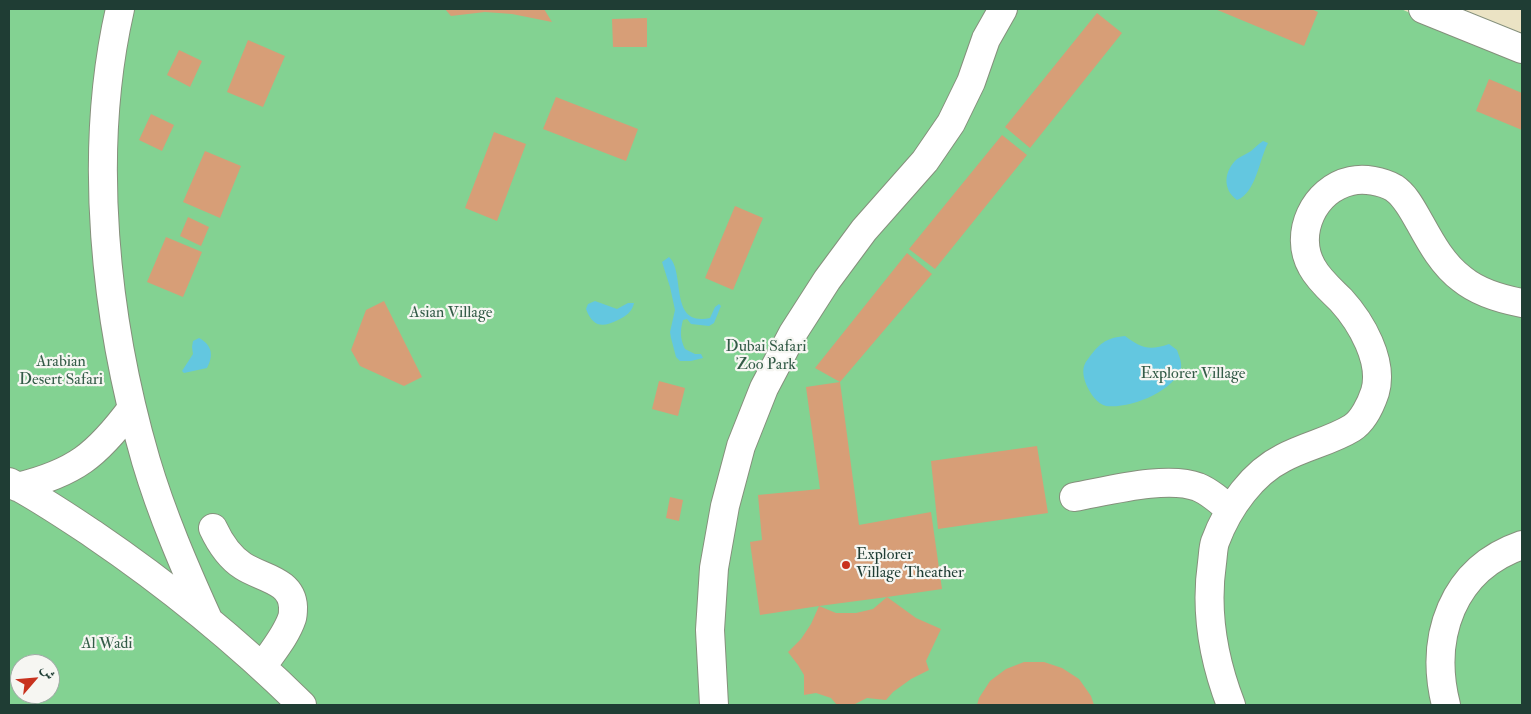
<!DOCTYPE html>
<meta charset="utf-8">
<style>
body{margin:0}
#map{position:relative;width:1531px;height:714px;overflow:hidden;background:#ebe3c4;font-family:"IM FELL Double Pica",Amiri,serif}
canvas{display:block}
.frame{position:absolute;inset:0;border:10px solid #1f3d34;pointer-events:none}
.north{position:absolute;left:10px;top:654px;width:50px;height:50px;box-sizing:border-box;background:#f6f6f2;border:1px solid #a0aca6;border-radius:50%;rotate:63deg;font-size:14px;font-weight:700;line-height:20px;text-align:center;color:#1f3d34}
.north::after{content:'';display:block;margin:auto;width:18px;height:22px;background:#c8321e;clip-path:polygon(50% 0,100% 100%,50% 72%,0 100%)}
</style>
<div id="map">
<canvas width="1531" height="714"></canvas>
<div class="frame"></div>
<div class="north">ش</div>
</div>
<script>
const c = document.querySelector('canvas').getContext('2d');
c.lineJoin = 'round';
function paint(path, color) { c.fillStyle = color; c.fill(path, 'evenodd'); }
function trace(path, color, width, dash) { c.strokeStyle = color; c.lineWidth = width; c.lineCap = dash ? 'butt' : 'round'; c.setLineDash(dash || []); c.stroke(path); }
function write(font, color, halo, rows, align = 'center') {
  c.font = font + ' "IM FELL Double Pica",serif'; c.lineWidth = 4.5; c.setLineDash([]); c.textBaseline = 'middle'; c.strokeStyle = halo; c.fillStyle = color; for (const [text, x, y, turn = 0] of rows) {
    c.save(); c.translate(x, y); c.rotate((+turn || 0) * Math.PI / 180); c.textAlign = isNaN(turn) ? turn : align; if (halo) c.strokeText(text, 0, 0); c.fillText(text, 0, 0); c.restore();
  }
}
const green = new Path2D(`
 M9,9h1392l121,52v644h-1513zM20,664h30v30h-30z`);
const water = new Path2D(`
 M1263,141l5,2c-9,17 -12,50 -31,57 -15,-11 -13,-29 0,-41 4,-3 10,-5 14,-8 4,-3 7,-7 12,-10z
 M669,257c17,15 -1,70 41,61l5,-11 4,-3 2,2 -7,17 -5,3 -18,-2 -4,-5 -4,1c-3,11 -3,19 2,29l10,5h6l2,4 -12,3h-11l-4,-4 -5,-19 -1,-6 5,-22 -5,-23 -8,-25z
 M595,301l22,8 11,-6h6c-2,9 -8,13 -16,17 -16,8 -25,7 -32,-11l2,-5z
 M1125,336c16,12 24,15 44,8l8,6c2,6 5,12 4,18 -7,24 -52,41 -75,38 -9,-2 -16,-13 -20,-22 -3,-8 -5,-17 2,-25 11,-15 17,-21 37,-23z
 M199,338c13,7 15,17 8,30l-23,5 -2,-2 11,-17 -1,-7 1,-6z`);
const building = new Path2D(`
 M445,9h99l8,13 -40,-8 -27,-2 -34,4z
 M1215,9h96l7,3 -14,34z
 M1097,13l25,20 -92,115 -25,-21z
 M647,18v29h-34l-1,-28z
 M248,40l37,16 -22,51 -36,-15z
 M179,50l23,11 -12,26 -23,-12z
 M1489,79l33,14v37l-46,-19z
 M556,97l82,32 -12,32 -83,-32z
 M151,114l23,11 -12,26 -23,-11z
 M494,132l32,12 -29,77 -32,-13z
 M1002,135l25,20 -92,114 -26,-20z
 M205,151l36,15 -21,52 -37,-16z
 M735,206l28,12 -30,72 -28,-12z
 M188,217l21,10 -8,19 -21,-10z
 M166,237l36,15 -19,45 -36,-15z
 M907,253l25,21 -92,108 19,143 72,-13 11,77 -55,8 29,21 25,11 -15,32 3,9 -18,9 -18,13 -7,8 -19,-2 -14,7h-16l-6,-7 -15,-5 -12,2v-20l-6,-10 -10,-13 13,-13 10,-15 8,-18 -59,9 -10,-73 12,-2 -4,-45 62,-6 -14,-102 34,-5 -25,-14zM887,597l-14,12 -17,4h-20l-17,-7z
 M384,301l38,76 -18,9 -44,-20 -9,-16 15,-40z
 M659,381l26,7 -7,28 -26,-7z
 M1037,446l11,67 -110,16 -7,-68z
 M670,497l13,3 -4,21 -13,-3z
 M1024,662h20l18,6 17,11 12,17 3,9h-117l2,-7 11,-17 16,-12z`);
const minor = new Path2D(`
 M120,9c-33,144 -15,311 26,452 16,54 39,107 62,158
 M1423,9l99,40
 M9,482c29,15 57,34 84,52 75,51 145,108 209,171
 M17,487c58,-14 80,-32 115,-79
 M1074,497c34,-6 93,-22 124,-10 12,5 22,14 32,23
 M213,528c7,15 16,29 30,38 18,12 49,14 50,41 0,4 0,8 -1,11 -6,18 -20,34 -30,49
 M714,705l-4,-75 4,-62 11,-62 16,-60 23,-58 29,-55 34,-53 37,-50 61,-69 26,-38 20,-41 15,-43 17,-30
 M1231,705c-17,-44 -26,-94 -19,-142 1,-7 1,-15 3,-21 7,-19 16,-35 28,-50 11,-14 24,-26 40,-34 22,-12 48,-17 69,-30 11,-7 19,-24 23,-36 9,-31 -14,-70 -34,-92 -10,-10 -22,-20 -29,-33 -19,-33 2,-78 39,-86 13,-3 31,0 43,7 12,8 19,23 26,35 11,20 23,42 42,56 17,14 39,20 60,24
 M1446,705c-17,-68 6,-136 76,-160`);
const markers = [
 [846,565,5,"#c8321e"]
];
const parkNames = [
 ["Asian Village",451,314],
 ["Dubai Safari",766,348],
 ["Zoo Park",766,366],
 ["Arabian",61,363],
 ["Desert Safari",61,381],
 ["Explorer Village",1193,375],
 ["Al Wadi",107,645]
];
const poiNames = [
 ["Explorer",856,556],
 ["Village Theather",856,574]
];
paint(green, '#83d292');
paint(water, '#63c7e0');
paint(building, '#d79e77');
trace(minor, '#85907c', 30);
trace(minor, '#fff', 28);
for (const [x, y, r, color] of markers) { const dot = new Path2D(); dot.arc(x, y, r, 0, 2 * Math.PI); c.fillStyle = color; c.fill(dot); trace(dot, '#f6f6f2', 2); }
write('16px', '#335b47', '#f6f6f2', parkNames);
write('16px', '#1f3d34', '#f6f6f2', poiNames, 'left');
</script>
